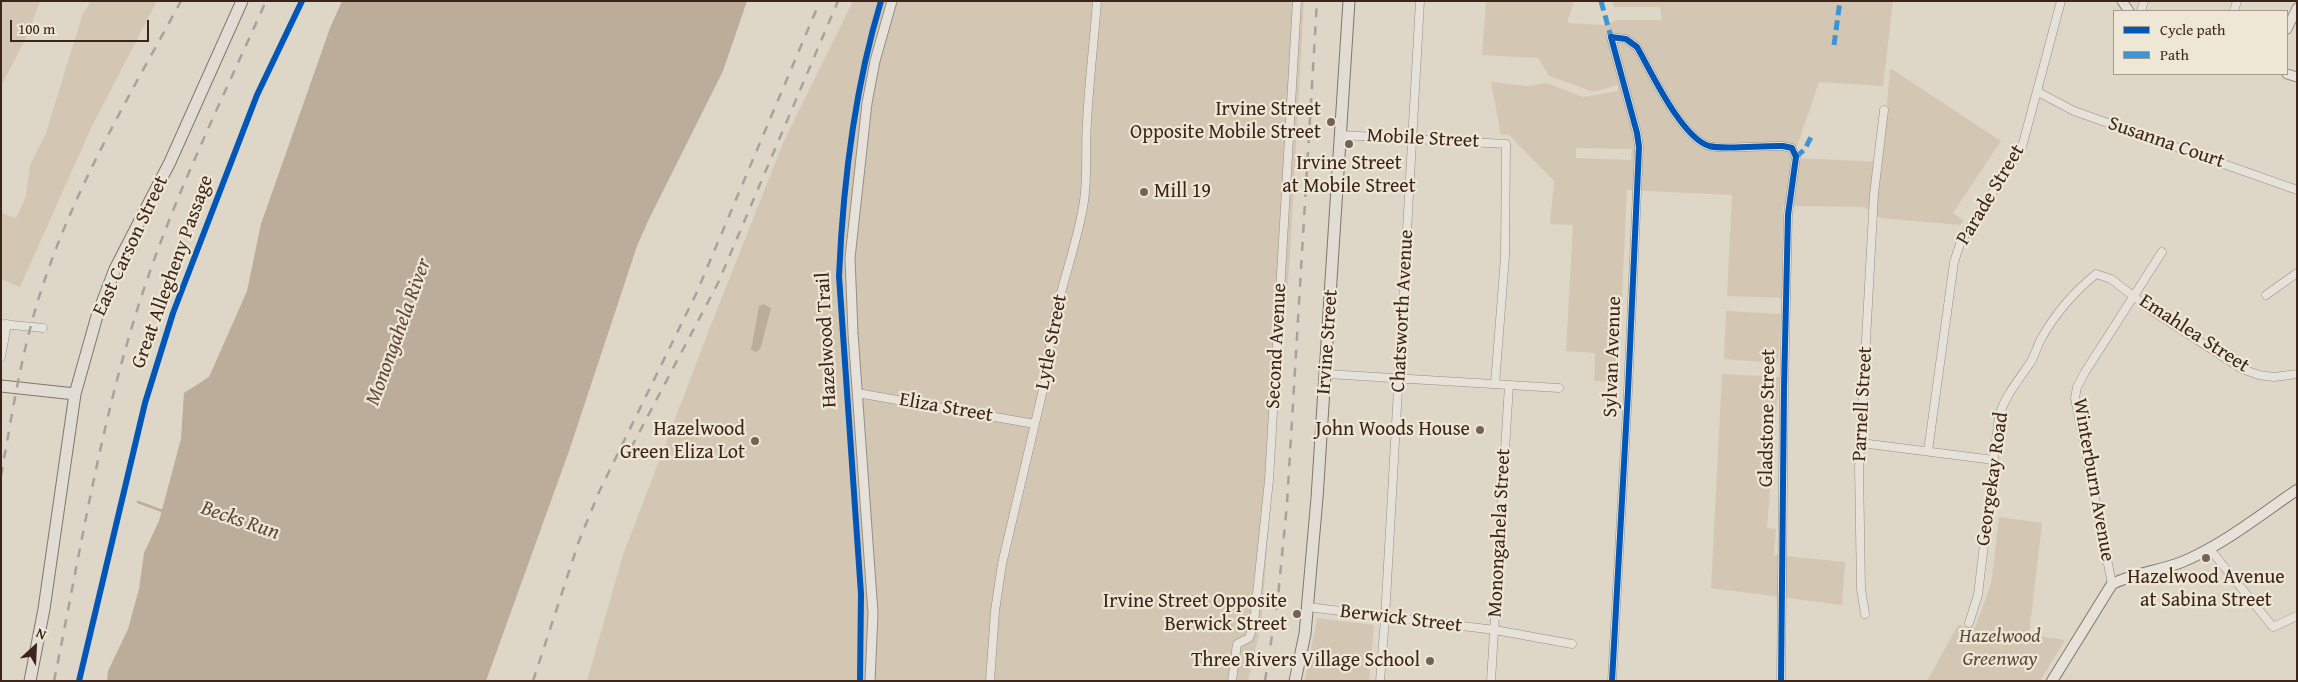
<!DOCTYPE html>
<style>
body{margin:0}
#map{position:relative;width:2298px;height:682px;overflow:hidden;background:#ded6c7;font-family:"Gentium Book Plus",serif}
canvas{display:block}
.frame{position:absolute;inset:0;border:2px solid #3c241b;pointer-events:none}
.legend{position:absolute;left:2113px;top:10px;width:175px;height:65px;box-sizing:border-box;background:#efe7d5;border:1px solid #a7998b;margin:0;padding:6px 9px;list-style:none;font-size:15px;color:#3c241b}
.legend li{display:flex;align-items:center;gap:10px;height:25px}
.legend b{width:25px;border:1px solid #a7998b}
.north{position:absolute;left:10px;top:622px;width:50px;height:50px;-webkit-text-stroke:4px #efe7d5;paint-order:stroke;rotate:25deg;font-size:14px;font-weight:700;line-height:20px;text-align:center;color:#3c241b}
.north::after{content:'';display:block;margin:auto;width:18px;height:22px;background:#3c241b;clip-path:polygon(50% 0,100% 100%,50% 72%,0 100%)}
.scale{position:absolute;left:10px;top:20px;width:139px;height:22px;box-sizing:border-box;border:2px solid #3c241b;border-top:0;padding-left:6px;font-size:15px;line-height:18px;white-space:nowrap;color:#3c241b;-webkit-text-stroke:4px #efe7d5;paint-order:stroke}
</style>
<div id="map">
<canvas width="2298" height="682"></canvas>
<div class="frame"></div>
<ul class="legend">
<li><b style="height:6px;background:#0057b8"></b>Cycle path</li>
<li><b style="height:6px;background:#3f95d4"></b>Path</li>
</ul>
<div class="north">N</div>
<div class="scale">100 m</div>
</div>
<script>
const c = document.querySelector('canvas').getContext('2d');
c.lineJoin = 'round';
function paint(path, color) { c.fillStyle = color; c.fill(path, 'evenodd'); }
function trace(path, color, width, dash) { c.strokeStyle = color; c.lineWidth = width; c.lineCap = dash ? 'butt' : 'round'; c.setLineDash(dash || []); c.stroke(path); }
function write(font, color, halo, rows, align = 'center') {
  c.font = font + ' "Gentium Book Plus",serif'; c.lineWidth = 4.5; c.setLineDash([]); c.textBaseline = 'middle'; c.strokeStyle = halo; c.fillStyle = color; for (const [text, x, y, turn = 0] of rows) {
    c.save(); c.translate(x, y); c.rotate((+turn || 0) * Math.PI / 180); c.textAlign = isNaN(turn) ? turn : align; if (halo) c.strokeText(text, 0, 0); c.fillText(text, 0, 0); c.restore();
  }
}
const green = new Path2D(`
 M1,1h39l-14,37 -25,48z
 M91,1h66l-65,125 -72,161 -19,-8v-66l15,5 10,-22 4,-31 16,-32 36,-117z
 M853,1h451l-14,253 -29,371 -13,56h-661l36,-126 86,-225 74,-187z
 M1486,1h88l-7,22 36,2 14,-5h45l-2,-13h-46l-2,-6h281l-10,85 -64,-4 -26,76 89,4 8,-94 111,73 -48,72 11,8 -4,4 -80,-7 -16,-11 -81,-1 -1,92 -55,-2 5,-101 -105,-5 -9,192 -24,-1 1,-28 -29,-2 7,-126 -23,-1 4,-43 -46,-47 -7,1 -10,-53 37,4 19,-3 36,14 35,-6v-6l-24,7 -45,-16 -11,-18 -56,-3zM1576,148l56,1 -1,11 -55,-2z
 M1726,311l55,3 -3,49 -54,-4z
 M1722,374l57,3 -12,151 9,1 -2,26 71,7 -3,43 -131,-17z
 M1999,517l43,6 -13,111 36,6 -25,41h-113l31,-56 17,3 16,-44z
 M1317,618l57,7 -5,56h-64z`);
const water = new Path2D(`
 M342,1h405l-24,70 -74,148 -12,27 -68,205 -83,230h-379l1,-10 20,-42 11,-40 5,-36 15,-32 22,-82 3,-46 25,-16 38,-86 14,-67 69,-196z
 M763,304l8,4 -10,39 -4,5 -6,-2 8,-44z`);
const stream = new Path2D(`
 M138,502l27,10`);
const minor = new Path2D(`
 M2141,11l3,-10
 M2234,11l3,-10
 M2038,92l36,19 223,79
 M1340,135l166,9 -1,113 -10,127
 M2266,295l31,-22
 M1,324l42,4
 M1,357l6,-33
 M1327,374l232,14
 M857,393l178,31
 M1861,443l133,17
 M1928,451l26,-189 7,-21 61,-94 39,-146
 M2209,548l64,79 24,-11
 M2112,584l-37,-186 2,-11 8,-15 77,-120
 M1308,607l187,23 77,14
 M1865,614l-4,-25 -2,-121 15,-274 10,-84
 M1969,623l9,-28 21,-179c6,-20 19,-35 31,-53 5,-7 7,-17 11,-24 14,-25 33,-47 55,-65l15,5 43,33 88,57 17,6 15,2 23,-3
 M990,681l5,-70 7,-47 47,-200c1,-56 27,-108 35,-163 4,-27 1,-52 3,-79 2,-41 7,-80 10,-121
 M1232,681l5,-37 12,-6 5,-15 15,-143 28,-479
 M1380,681l5,-63 35,-617
 M1491,681l18,-296
 M1612,681l16,-290 11,-244 -2,-14 -26,-96 15,2 11,8c15,26 44,90 72,99 14,4 56,-1 74,0l9,2 4,9 -8,58 -4,173 -3,293`);
const tertiary = new Path2D(`
 M2122,1l7,10
 M2287,29l10,-21
 M2287,74l10,3
 M870,681l3,-68 -20,-280 -3,-75 17,-155 8,-42 17,-60`);
const secondary = new Path2D(`
 M2052,681l60,-97c22,-11 47,-13 70,-22 41,-17 78,-47 115,-72`);
const primary = new Path2D(`
 M1,386l74,8
 M30,681l14,-72 31,-215 22,-78 18,-47 55,-107 72,-161
 M1295,681l10,-47 12,-136 32,-497`);
const rail = new Path2D(`
 M631,448l87,-165 120,-282
 M1,476c12,-67 22,-135 45,-200 33,-96 86,-185 135,-275
 M54,681c26,-127 46,-257 86,-380 33,-103 82,-201 126,-300
 M533,681l46,-140 20,-49 97,-198 124,-293
 M1265,681l13,-84 9,-93 30,-503`);
const quiet = new Path2D(`
 M1601,1l10,36
 M1834,45l6,-44
 M1796,157l9,-8 6,-12`);
const cycleway = new Path2D(`
 M79,681l66,-278 28,-90 84,-218 45,-94
 M860,681l1,-87 -22,-318c4,-93 15,-186 42,-275
 M1612,681l16,-290 11,-244 -2,-14 -26,-96 15,2 11,8c15,26 44,90 72,99 14,4 56,-1 74,0l9,2 4,9 -8,58 -4,173 -3,293`);
const markers = [
 [1331,122,5,"#756257"],
 [1349,144,5,"#756257"],
 [1144,192,5,"#756257"],
 [1480,430,5,"#756257"],
 [755,441,5,"#756257"],
 [2206,558,5,"#756257"],
 [1297,614,5,"#756257"],
 [1430,661,5,"#756257"]
];
const poiNames = [
 ["Irvine Street",1321,110],
 ["Opposite Mobile Street",1321,133],
 ["Irvine Street",1349,164,"center"],
 ["at Mobile Street",1349,187,"center"],
 ["Mill 19",1154,192,"left"],
 ["Hazelwood",745,430],
 ["Green Eliza Lot",745,453],
 ["John Woods House",1470,430],
 ["Hazelwood Avenue",2206,578,"center"],
 ["at Sabina Street",2206,601,"center"],
 ["Irvine Street Opposite",1287,602],
 ["Berwick Street",1287,625],
 ["Three Rivers Village School",1420,661]
];
const streetNames = [
 ["Mobile Street",1423,139,3],
 ["Susanna Court",2166,143,19],
 ["Parade Street",1991,195,-59],
 ["East Carson Street",131,246,-65],
 ["Great Allegheny Passage",173,272,-70],
 ["Chatsworth Avenue",1403,311,-87],
 ["Emahlea Street",2194,334,33],
 ["Hazelwood Trail",827,340,-93],
 ["Lytle Street",1052,342,-79],
 ["Irvine Street",1328,342,-86],
 ["Second Avenue",1277,346,-87],
 ["Sylvan Avenue",1613,357,-88],
 ["Parnell Street",1863,404,-87],
 ["Eliza Street",946,408,10],
 ["Gladstone Street",1768,418,-89],
 ["Georgekay Road",1993,479,-82],
 ["Winterburn Avenue",2093,480,80],
 ["Monongahela Street",1500,533,-87],
 ["Berwick Street",1401,619,7]
];
const parkNames = [
 ["Hazelwood",2000,637],
 ["Greenway",2000,660]
];
const waterNames = [
 ["Monongahela River",399,332,-70],
 ["Becks Run",240,521,19]
];
paint(green, '#d3c7b3');
paint(water, '#bcad9a');
trace(stream, '#bcad9a', 2.5);
trace(minor, '#968e85', 9);
trace(tertiary, '#968e85', 11);
trace(secondary, '#7f776e', 12);
trace(primary, '#7f776e', 13);
trace(minor, '#e6e2da', 8);
trace(tertiary, '#e6e2da', 9);
trace(secondary, '#e6e2da', 10);
trace(primary, '#e1ddd4', 11);
trace(rail, '#a8a29c', 2.5, [9, 9]);
trace(quiet, '#3f95d4', 5, [10, 5]);
trace(cycleway, '#0057b8', 6);
for (const [x, y, r, color] of markers) { const dot = new Path2D(); dot.arc(x, y, r, 0, 2 * Math.PI); c.fillStyle = color; c.fill(dot); trace(dot, '#efe7d5', 2); }
write('20px', '#3c241b', '#efe7d5', poiNames, 'right');
write('20px', '#3c241b', '#efe7d5', streetNames);
write('italic 20px', '#604a3d', '#efe7d5', parkNames);
write('italic 21px', '#5e483b', '#efe7d5', waterNames);
</script>
